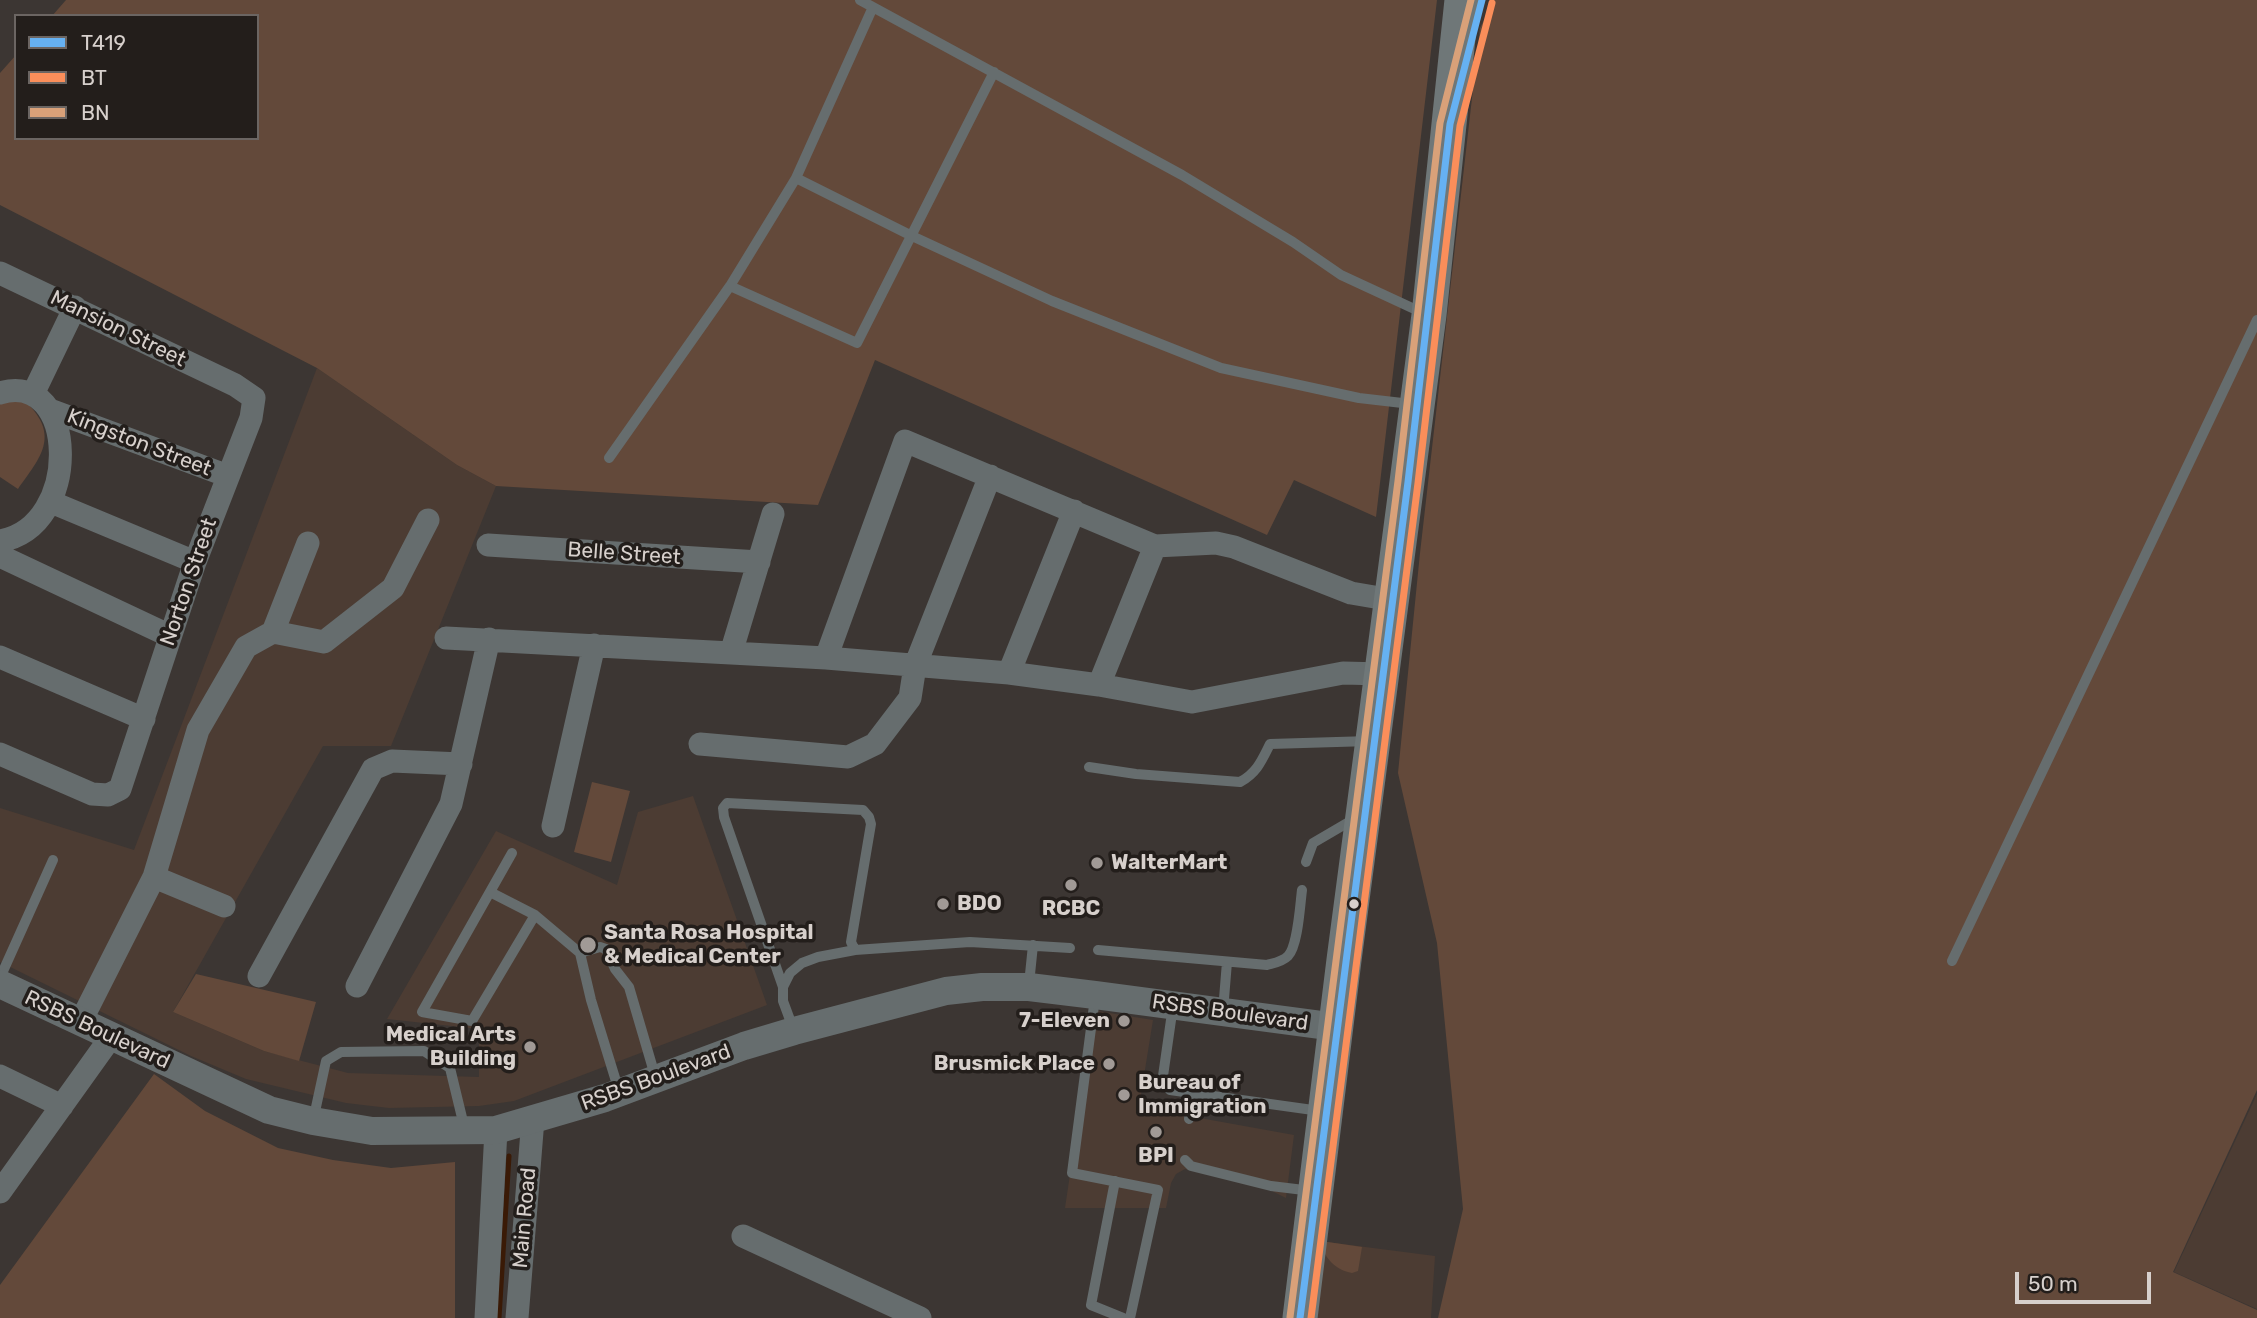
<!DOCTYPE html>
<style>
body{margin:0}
#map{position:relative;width:2257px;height:1318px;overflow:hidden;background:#3c3633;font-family:Rubik,sans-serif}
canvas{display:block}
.legend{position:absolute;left:14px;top:14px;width:245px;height:126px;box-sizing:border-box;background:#231e1b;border:2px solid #6b6562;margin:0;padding:9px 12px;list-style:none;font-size:21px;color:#d7d0cc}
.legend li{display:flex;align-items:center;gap:14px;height:35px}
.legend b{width:35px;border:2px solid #6b6562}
.scale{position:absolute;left:2015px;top:1272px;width:136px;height:32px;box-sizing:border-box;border:4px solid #d7d0cc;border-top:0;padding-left:9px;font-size:21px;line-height:24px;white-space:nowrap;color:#d7d0cc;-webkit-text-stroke:5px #231e1b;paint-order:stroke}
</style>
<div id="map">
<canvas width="2257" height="1318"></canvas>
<ul class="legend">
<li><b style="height:9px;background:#66b1f2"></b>T419</li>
<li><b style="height:9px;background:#fa8e5a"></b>BT</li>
<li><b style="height:9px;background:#d9a179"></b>BN</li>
</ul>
<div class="scale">50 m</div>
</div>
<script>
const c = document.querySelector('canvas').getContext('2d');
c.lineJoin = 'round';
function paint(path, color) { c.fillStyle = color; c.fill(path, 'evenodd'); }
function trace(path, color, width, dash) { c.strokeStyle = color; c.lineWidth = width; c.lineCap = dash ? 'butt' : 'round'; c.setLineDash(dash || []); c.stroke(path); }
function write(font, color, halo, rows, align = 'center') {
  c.font = font + ' Rubik,sans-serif'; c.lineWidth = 7; c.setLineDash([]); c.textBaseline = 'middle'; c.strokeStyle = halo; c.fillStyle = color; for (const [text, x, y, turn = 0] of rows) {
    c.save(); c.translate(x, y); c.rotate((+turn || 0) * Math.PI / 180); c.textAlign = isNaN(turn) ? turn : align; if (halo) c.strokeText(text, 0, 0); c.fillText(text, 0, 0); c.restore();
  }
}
const built = new Path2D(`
 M317,368l140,97 39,21 -105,260h-68l-150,266 91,39 84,22 131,4v-48l-92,-10 109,-188 121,54 21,-73 55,-16 74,209 -253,96 -35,5 -90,2 -43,-5 -100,-24 -55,-23 -191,-94v-154l134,42z
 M1091,1010l62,10 -14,87 155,28 -8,63 -14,-7 -87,-22 -9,5 -5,9 -5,25h-101l24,-162z
 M2257,1094v215l-83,-37z
 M1319,1241l116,15 -4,62h-123z`);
const green = new Path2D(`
 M66,0h1371l-61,517 -82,-37 -27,55 -392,-175 -57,145 -322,-19 -39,-21 -140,-97 -317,-163v-132l16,-18v83h241v-122h-205z
 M1494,0h763v1090l-84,182 84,38v8h-819l25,-109 -26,-266 -39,-170 22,-220 60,-525z
 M0,401l26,1c35,34 14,56 -8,87l-18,-12z
 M592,782l38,9 -19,71 -37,-10z
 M196,974l120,28 -17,59 -35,-10 -91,-39z
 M154,1074l51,37 73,37 55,12 58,8 64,-6v156h-455v-33z
 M1321,1241l41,6 -4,24 -6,2c-16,-3 -29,-15 -31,-32z`);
const stream = new Path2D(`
 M499,1318l10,-162`);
const service = new Path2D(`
 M860,0l322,175 111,67 48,33 82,38
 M796,178l116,58 140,65 169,67 138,30 52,6
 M730,286l127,57 137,-271
 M609,458l121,-172 66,-108 77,-171
 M1089,767l47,7 104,8c17,-9 22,-22 30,-38l100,-3
 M512,853l-90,159 50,9 63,-106
 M1306,862l7,-19 41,-24
 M490,892l45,23 45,38 11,47 28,91
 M1098,950l169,15c7,-2 15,-3 21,-9 10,-10 12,-51 14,-66
 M580,953l20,-6 6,2 9,20 14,18 27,92
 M1952,961l305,-641
 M0,978l53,-118
 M1029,984l4,-39
 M783,987l-59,-170 -1,-9 4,-5 136,7 6,7 2,7 -20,118 4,8
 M1095,998l-23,175 86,17 -28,128
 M1173,1006l-10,70 1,8 6,6 150,21
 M1223,1011l4,-49
 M793,1028l-10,-27v-14l7,-14 12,-10 16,-6 37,-7 115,-8 100,6
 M1189,1119l3,-26
 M313,1121l13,-60 15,-9 83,-1 26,17 15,62
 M1185,1160l6,6 80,20 41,5
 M1115,1181l-24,124 32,13`);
const minor = new Path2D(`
 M0,273l235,112 19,13 -3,20 -56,144 -75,227 -12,6 -16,-1 -92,-40
 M0,393c78,-24 83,134 0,148
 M33,394l42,-87
 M50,410l178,66
 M51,502l144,60
 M488,545l271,17
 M0,556l170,80
 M273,632l35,-89
 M446,638l380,20 183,15 90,12 93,17 151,-29 40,1
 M731,653l42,-139
 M0,657l144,62
 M826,658l79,-217 250,105 61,-3 18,4 117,46 41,7
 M1009,673l65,-162
 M1099,685l56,-139
 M700,744l148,13 27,-13 35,-46 5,-32 75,-190
 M553,826l41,-181
 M154,877l70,29
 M259,976l114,-207 19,-8 69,3
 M357,986l94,-182 38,-165
 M80,1023l74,-146 44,-147 48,-83 27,-15 51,10 69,-54 35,-68
 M0,1076l62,30
 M0,1192l111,-155
 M743,1236l177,82
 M486,1318l10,-188
 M517,1318l16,-199`);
const tertiary = new Path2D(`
 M0,984l269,126 44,11 59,10 124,-1 109,-32 139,-52 50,-15 152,-40 36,-4h47l66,8 241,32`);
const primary = new Path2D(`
 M1300,1318l44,-358 85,-645 33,-315`);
const bus1 = new Path2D(`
 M1300,1318l108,-836 42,-358 32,-124`);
const bus2 = new Path2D(`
 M1311,1318l107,-835 42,-357 32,-123`);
const bus3 = new Path2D(`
 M1290,1317l108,-836 42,-358 31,-123`);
const markers = [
 [1097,863,7,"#a19a96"],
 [1071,885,7,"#a19a96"],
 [943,904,7,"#a19a96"],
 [1354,904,6,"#d7d0cc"],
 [588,945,9,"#a19a96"],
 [1124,1021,7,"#a19a96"],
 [530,1047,7,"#a19a96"],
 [1109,1064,7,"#a19a96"],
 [1124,1095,7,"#a19a96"],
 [1156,1132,7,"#a19a96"]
];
const streetNames = [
 ["Mansion Street",118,329,26],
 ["Kingston Street",139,443,21],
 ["Belle Street",624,554,4],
 ["Norton Street",189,582,-71],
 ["RSBS Boulevard",1230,1013,8],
 ["RSBS Boulevard",97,1030,25],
 ["RSBS Boulevard",656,1078,-20],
 ["Main Road",525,1218,-85]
];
const poiNames = [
 ["WalterMart",1111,863],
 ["BDO",957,904],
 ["RCBC",1071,909,"center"],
 ["Santa Rosa Hospital",604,933],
 ["& Medical Center",604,957],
 ["7-Eleven",1110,1021,"right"],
 ["Medical Arts",516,1035,"right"],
 ["Building",516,1059,"right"],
 ["Brusmick Place",1095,1064,"right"],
 ["Bureau of",1138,1083],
 ["Immigration",1138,1107],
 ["BPI",1156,1156,"center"]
];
paint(built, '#4c3c33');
paint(green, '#63493a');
trace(stream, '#3a1a06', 5);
trace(service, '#666d6e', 10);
trace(minor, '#666d6e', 23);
trace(tertiary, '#666d6e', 28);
trace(primary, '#6f7778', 35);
trace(bus1, '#66b1f2', 7);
trace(bus2, '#fa8e5a', 7);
trace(bus3, '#d9a179', 7);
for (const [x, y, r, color] of markers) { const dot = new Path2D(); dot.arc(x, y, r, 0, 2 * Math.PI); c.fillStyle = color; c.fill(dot); trace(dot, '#231e1b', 2.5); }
write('21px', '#d7d0cc', '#231e1b', streetNames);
write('bold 21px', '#d7d0cc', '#231e1b', poiNames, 'left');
</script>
